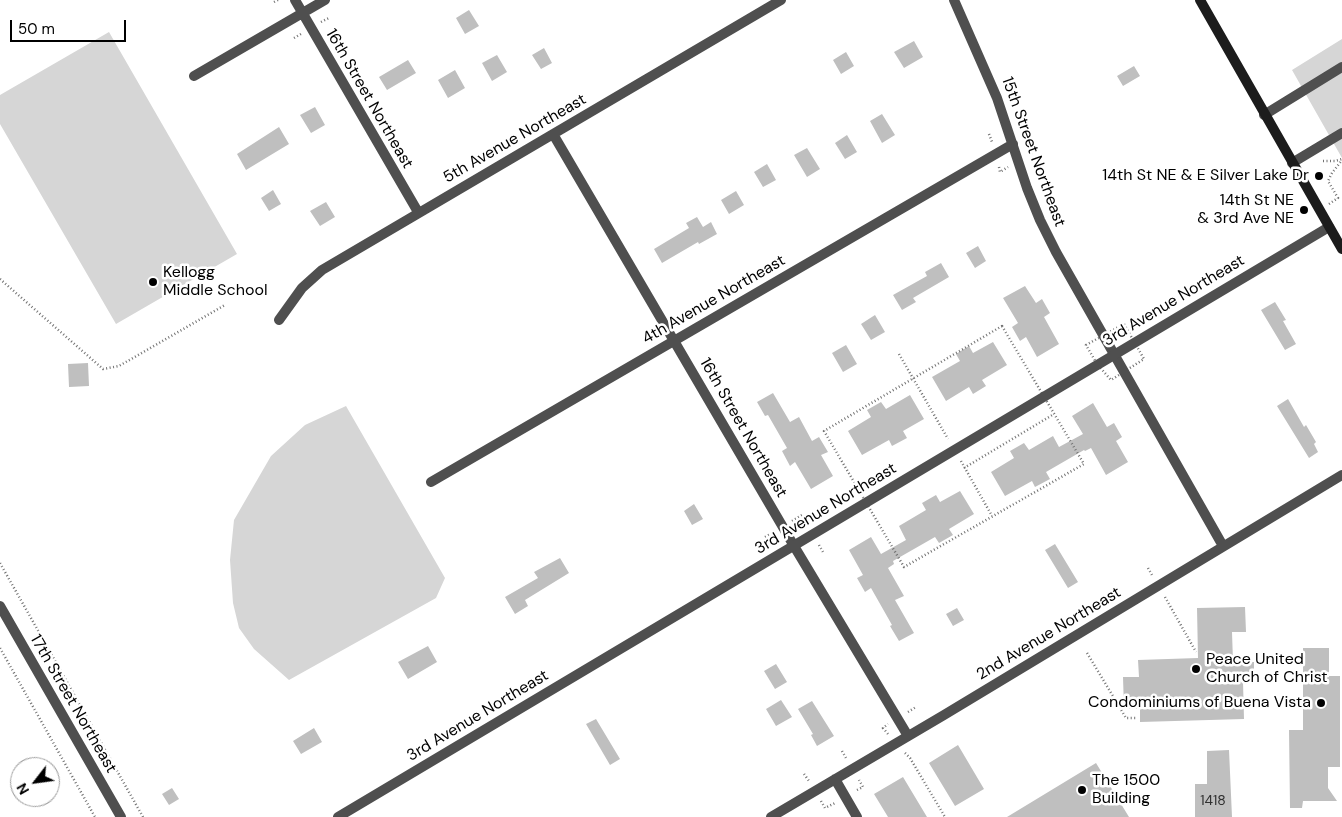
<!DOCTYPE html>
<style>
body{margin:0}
#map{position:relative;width:1342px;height:817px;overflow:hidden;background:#fff;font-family:"DM Sans",sans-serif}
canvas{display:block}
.north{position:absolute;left:10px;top:757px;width:50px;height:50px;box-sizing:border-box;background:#fff;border:1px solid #999;border-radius:50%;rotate:240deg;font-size:14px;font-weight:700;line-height:20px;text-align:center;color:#000}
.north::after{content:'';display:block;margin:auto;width:18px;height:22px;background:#000;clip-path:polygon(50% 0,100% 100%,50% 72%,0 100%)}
.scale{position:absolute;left:10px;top:20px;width:116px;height:22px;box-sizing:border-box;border:2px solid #000;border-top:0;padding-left:6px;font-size:15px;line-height:18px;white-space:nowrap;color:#000;-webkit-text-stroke:4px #fff;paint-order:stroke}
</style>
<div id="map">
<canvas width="1342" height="817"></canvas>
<div class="north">N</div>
<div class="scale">50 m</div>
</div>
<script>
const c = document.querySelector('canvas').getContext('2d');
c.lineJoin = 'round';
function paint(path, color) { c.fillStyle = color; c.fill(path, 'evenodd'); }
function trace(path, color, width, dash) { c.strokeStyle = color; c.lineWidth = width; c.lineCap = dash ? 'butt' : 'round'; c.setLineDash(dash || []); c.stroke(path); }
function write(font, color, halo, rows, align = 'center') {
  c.font = font + ' "DM Sans",sans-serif'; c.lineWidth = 5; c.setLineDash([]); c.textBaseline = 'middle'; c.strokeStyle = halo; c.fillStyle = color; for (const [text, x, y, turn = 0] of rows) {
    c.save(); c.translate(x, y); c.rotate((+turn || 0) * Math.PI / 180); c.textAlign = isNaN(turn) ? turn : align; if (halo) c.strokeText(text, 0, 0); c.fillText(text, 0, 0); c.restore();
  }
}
const green = new Path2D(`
 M109,32l128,222 -121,70 -116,-200v-29z
 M1342,39v119l-50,-88z
 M346,406l99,172 -9,20 -147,82 -35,-31 -15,-21 -6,-25 -3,-43 4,-40 37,-64 34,-31z`);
const building = new Path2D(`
 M469,10l10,16 -14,8 -9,-16z
 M914,41l9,16 -19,11 -10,-16z
 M544,48l8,15 -11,6 -9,-14z
 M846,52l8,14 -13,8 -8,-14z
 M497,55l10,17 -15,9 -10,-18z
 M408,60l8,13 -29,17 -8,-13z
 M1134,66l6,10 -17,10 -6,-10z
 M455,70l10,18 -17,10 -10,-18z
 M315,107l10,18 -14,8 -11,-18z
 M882,114l13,21 -13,8 -12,-22z
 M279,127l10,17 -43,26 -9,-16z
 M847,135l10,17 -12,7 -10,-16z
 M807,148l13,21 -13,8 -13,-22z
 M767,164l9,16 -13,7 -9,-15z
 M273,190l8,14 -12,7 -8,-13z
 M736,191l8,14 -15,9 -8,-14z
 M326,202l9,15 -15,9 -10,-15z
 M697,217l6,10 8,-5 6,12 -18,10 -1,-2 -36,21 -8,-14 35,-21 -3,-5z
 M978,246l8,15 -11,7 -9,-15z
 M941,263l8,14 -36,21 3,4 -14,8 -9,-15 34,-19 -2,-4z
 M1025,286l11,17 6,-4 8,14 -6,4 15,27 -22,13 -11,-20 -6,4 -8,-14 6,-4 -15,-25z
 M1275,302l11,18 -3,1 13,23 -11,6 -24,-40z
 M875,315l10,17 -14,8 -10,-16z
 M993,342l14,23 -25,15 4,6 -13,8 -4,-7 -23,14 -14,-24 28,-16 -4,-7 13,-8 4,7z
 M846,345l11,19 -14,8 -11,-19z
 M88,363l1,23 -20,1 -1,-23z
 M773,393l17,29 9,-5 13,24 7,-4 9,15 -7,3 12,21 -22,13 -16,-27 -5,4 -8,-15 5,-3 -19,-33 -3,1 -8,-14z
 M910,395l14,24 -21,12 4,7 -15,8 -3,-6 -27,15 -14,-24 23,-14 -4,-7 14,-8 5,7z
 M1288,399l16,28 2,-2 10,17 -2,2 4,8 -9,6 -32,-52z
 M1093,403l14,24 7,-4 8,14 -6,4 12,21 -22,13 -15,-27 -6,3 -1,-1 -38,22 4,7 -15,8 -3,-6 -27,15 -14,-24 23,-14 -4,-7 14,-8 5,7 24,-14 6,11 24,-13 -11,-18z
 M960,491l14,23 -25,15 4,6 -14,8 -4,-6 -42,24 1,3 -6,4 16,28 -9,4 19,33 -15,8 -9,-15 2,-1 -21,-37 -6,4 -8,-14 6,-3 -14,-25 22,-13 10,17 25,-14 -7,-14 27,-16 -4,-7 14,-8 4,7z
 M694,504l9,15 -11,6 -8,-14z
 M1055,544l23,38 -10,6 -23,-38z
 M560,558l9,15 -44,27 3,6 -13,8 -10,-17 33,-19 -4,-6z
 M1245,607l1,25h-14l1,30h21v19l-11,1 1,37 -104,3v-13h-16l-1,-32h16l-1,-17 60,-2 -1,-50z
 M957,608l7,12 -11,6 -7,-12z
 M428,646l9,16 -29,17 -10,-17z
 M1303,648h26v28h11v91h-12v21l9,13h-34l-1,7h-12l-1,-78h14z
 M776,664l11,18 -12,7 -11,-18z
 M781,700l11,17 -16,9 -10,-17z
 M812,701l22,35 -17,10 -6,-11 2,-1 -15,-25z
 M596,719l24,40 -10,6 -24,-41z
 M314,728l8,14 -21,12 -8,-13z
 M958,745l26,44 -29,17 -26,-43z
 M1229,750l3,67h-37v-33h12v-33z
 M1096,763l33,54h-122z
 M903,777l24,40h-39l-14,-23z
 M172,788l7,11 -10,6 -7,-11z`);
const path = new Path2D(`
 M274,2l4,-2
 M321,22l8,-4
 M294,38l7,-4
 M989,134l3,8
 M1028,155l9,-5
 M1323,161h12l7,-2
 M999,167l1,5 8,-5
 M1329,204l9,-6 -10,-17 4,-8 10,-13
 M0,279l103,90 16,-3 106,-61
 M1124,324l20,35 -33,21 -14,-16 -11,-19z
 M1002,326l82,138 -180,103 -80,-136z
 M899,354l49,85
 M961,461l31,55
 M964,468l90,-54
 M792,521l10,-6 5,10
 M765,537l7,-4
 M819,545l4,7
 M0,563l143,254
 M1148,568l4,7
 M1165,597l31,55
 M0,648l95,169
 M1087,653l39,65h10
 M908,712l8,-5
 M888,734l-5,-6 5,-4
 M842,751l4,7
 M905,753l5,5 35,59
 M804,774l5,7
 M857,790l6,-3 -4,-7
 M821,801l4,7 10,-5`);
const minor = new Path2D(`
 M295,0l123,212
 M954,0l43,98 30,90 13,32 16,32 167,294
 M194,76l131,-76
 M1264,115l78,-48
 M553,134l241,412 114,190
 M1292,163l50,-30
 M279,320l23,-32 20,-18 459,-270
 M431,482l582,-338
 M0,606l121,211
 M835,779l22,38
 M771,817l173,-102 398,-240`);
const tertiary = new Path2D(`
 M338,817l991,-590`);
const secondary = new Path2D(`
 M1200,0l142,249`);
const markers = [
 [1319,176,5,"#000"],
 [1304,210,5,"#000"],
 [153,282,5,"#000"],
 [1196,669,5,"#000"],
 [1321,703,5,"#000"],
 [1082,790,5,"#000"]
];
const numberNames = [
 ["1418",1213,801]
];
const streetNames = [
 ["16th Street Northeast",369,99,60],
 ["5th Avenue Northeast",515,139,-30],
 ["15th Street Northeast",1033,152,70],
 ["4th Avenue Northeast",714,300,-30],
 ["3rd Avenue Northeast",1174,301,-31],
 ["16th Street Northeast",743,428,60],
 ["3rd Avenue Northeast",826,509,-31],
 ["2nd Avenue Northeast",1049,634,-31],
 ["17th Street Northeast",73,704,60],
 ["3rd Avenue Northeast",478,716,-31]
];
const poiNames = [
 ["14th St NE & E Silver Lake Dr",1309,176],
 ["14th St NE",1294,201],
 ["& 3rd Ave NE",1294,219],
 ["Kellogg",163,273,"left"],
 ["Middle School",163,291,"left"],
 ["Peace United",1206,660,"left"],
 ["Church of Christ",1206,678,"left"],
 ["Condominiums of Buena Vista",1311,703],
 ["The 1500",1092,781,"left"],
 ["Building",1092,799,"left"]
];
paint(green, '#d6d6d6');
paint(building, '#bfbfbf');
trace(path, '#717171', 2.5, [1, 2.5]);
trace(minor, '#4f4f4f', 10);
trace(tertiary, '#4f4f4f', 10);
trace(secondary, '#1c1c1c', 10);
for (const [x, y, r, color] of markers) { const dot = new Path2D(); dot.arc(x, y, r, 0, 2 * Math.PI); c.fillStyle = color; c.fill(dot); trace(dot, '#fff', 2); }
write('14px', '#303030', null, numberNames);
write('16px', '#000', '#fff', streetNames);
write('16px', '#000', '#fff', poiNames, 'right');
</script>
